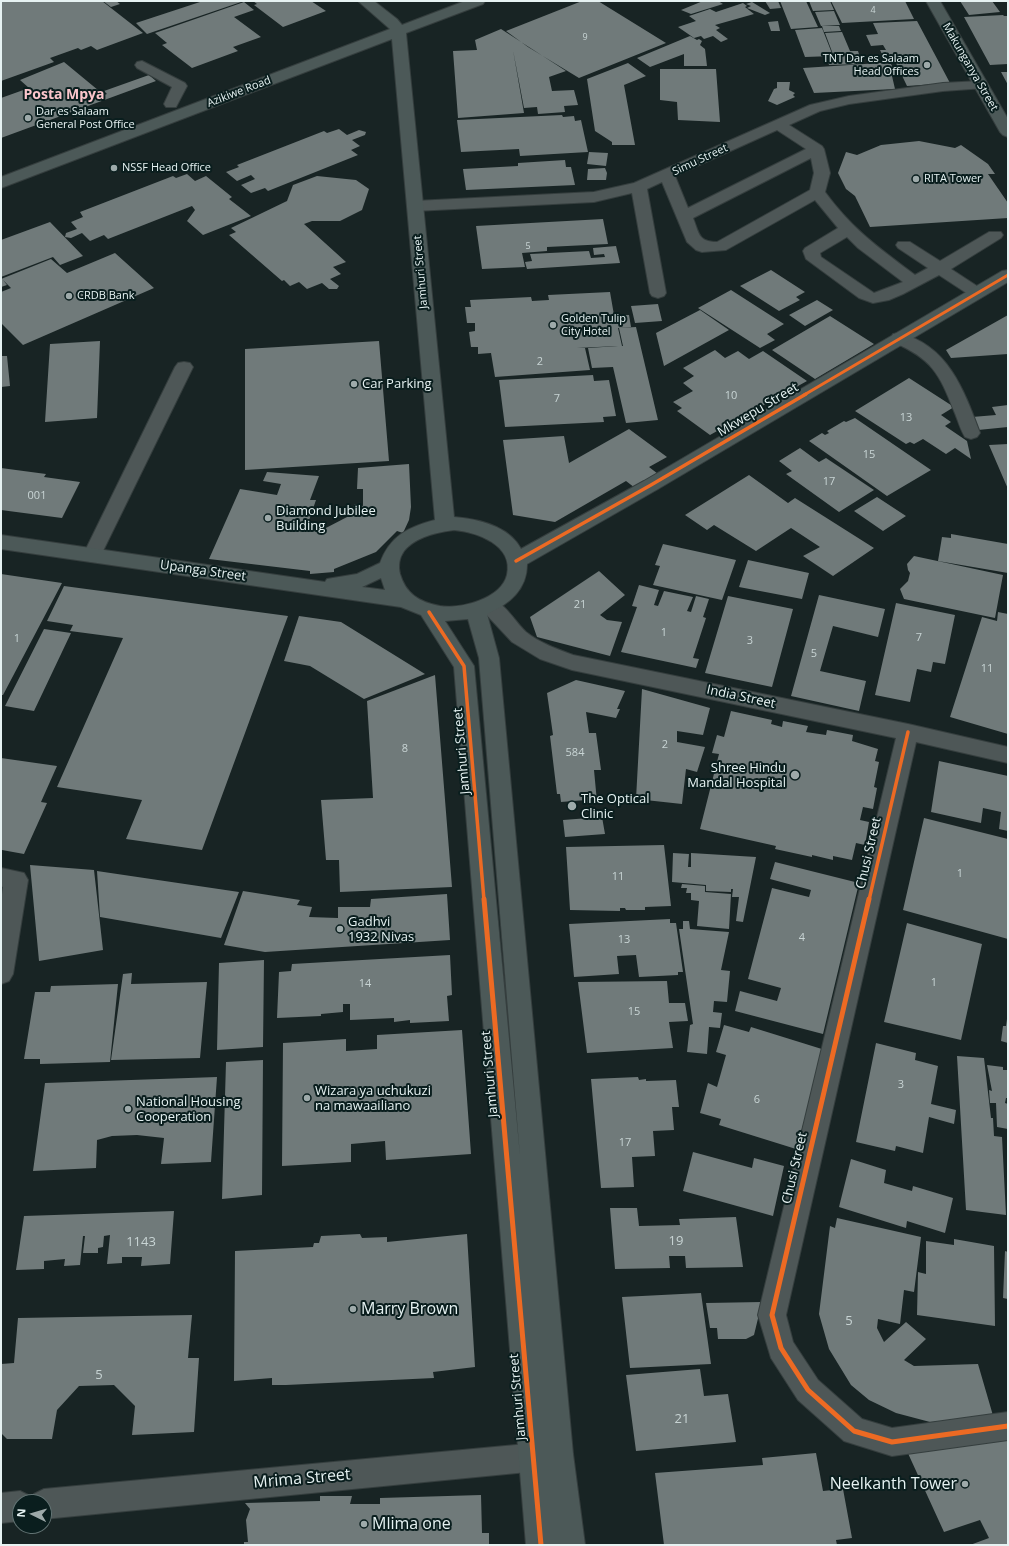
<!DOCTYPE html>
<style>
body{margin:0}
#map{position:relative;width:1009px;height:1546px;overflow:hidden;background:#182424;font-family:"Open Sans",sans-serif}
canvas{display:block}
.frame{position:absolute;inset:0;border:2px solid #e6f2f2;pointer-events:none}
.north{position:absolute;left:12px;top:1494px;width:40px;height:40px;box-sizing:border-box;background:#0a1e1e;border:1px solid #627373;border-radius:50%;rotate:275deg;font-size:11px;font-weight:700;line-height:16px;text-align:center;color:#e6f2f2}
.north::after{content:'';display:block;margin:auto;width:14px;height:18px;background:#9eaaaa;clip-path:polygon(50% 0,100% 100%,50% 72%,0 100%)}
</style>
<div id="map">
<canvas width="1009" height="1546"></canvas>
<div class="frame"></div>
<div class="north">N</div>
</div>
<script>
const c = document.querySelector('canvas').getContext('2d');
c.lineJoin = 'round';
function paint(path, color) { c.fillStyle = color; c.fill(path, 'evenodd'); }
function trace(path, color, width, dash) { c.strokeStyle = color; c.lineWidth = width; c.lineCap = dash ? 'butt' : 'round'; c.setLineDash(dash || []); c.stroke(path); }
function write(font, color, halo, rows, align = 'center') {
  c.font = font + ' "Open Sans",sans-serif'; c.lineWidth = 4; c.setLineDash([]); c.textBaseline = 'middle'; c.strokeStyle = halo; c.fillStyle = color; for (const [text, x, y, turn = 0] of rows) {
    c.save(); c.translate(x, y); c.rotate((+turn || 0) * Math.PI / 180); c.textAlign = isNaN(turn) ? turn : align; if (halo) c.strokeText(text, 0, 0); c.fillText(text, 0, 0); c.restore();
  }
}
const building = new Path2D(`
 M1,1h101l41,32 -46,17 -6,-4 -10,4 -3,-2 -28,10 4,4 -53,19z
 M103,1h13l4,3 -9,3z
 M203,1h41l-97,33 -11,-11z
 M253,1h58l15,10 -43,16 -29,-22 3,-1z
 M582,1h16l68,42 -87,35 -51,-31 -22,-16z
 M703,1h15l5,3 -32,10 -10,-4z
 M765,1h13l3,7 -11,1z
 M780,1h26l12,26 -27,2z
 M809,1h21l4,9 -21,1z
 M831,1h74l9,18 -72,4z
 M960,1h32l8,11 -31,3z
 M244,2l10,8 -20,7 27,20 -28,10 5,4 -46,17 -30,-23 5,-2 -12,-10z
 M752,2l18,11 -5,2 -18,-7 4,-2 -5,-2z
 M743,3l4,3 -2,1 9,7 -39,11 5,3 -4,2 12,9 -7,3 -8,-6 -9,3 -3,-3 -7,2 -16,-11 18,-6 -7,-5 21,-7 6,3z
 M834,11l6,14 -19,1 -6,-14z
 M1003,15l1,1h4v48l-18,1 -26,-48z
 M778,21l2,10h-9l-3,-9z
 M917,21l33,62 -43,3 -13,-27 -9,1 -5,-10h6l-3,-5 -12,1 -5,-11 12,-1 -5,-11z
 M822,26h17l2,5 -17,1z
 M822,28l11,28 -28,1 -10,-27z
 M501,29l65,42 -17,6 3,14 22,-1 4,15 -14,1 1,6 -27,2 -1,-7 -13,1 -11,-58 11,63 -66,5 -5,-67 24,-1 -2,-10z
 M842,32l8,19h8l4,13 -33,1 -2,-8h7l-9,-24z
 M690,36l7,4 2,-1 3,2 -2,4 5,4 2,17h-23v-12l-34,13 -13,-9z
 M64,62l40,33 3,-1 -3,-3 45,-16 7,6 -155,57v-40l28,-10 -9,-8z
 M628,63l18,13 -22,9 11,60h-23v-3l-17,-11 -8,-52z
 M880,63l11,1 6,12h-5l3,13 -81,4 -11,-25z
 M660,69h56l4,53 -42,-2 -1,-18 -17,-2z
 M1001,72h7v13z
 M777,82h13l-1,8 6,3 -2,2 2,2 -18,8 -9,-4 6,-12 3,-1z
 M562,115l1,2 11,-1 1,5 6,-1 7,32 -68,4 -1,-7 -58,3 -4,-32z
 M339,129l8,6 12,-5 7,2 -1,3 -13,5 8,6 -9,4 7,5 -90,36 -3,-3 -14,5 -10,-8 14,-6 -4,-4 -14,6 -11,-9 13,-5 -2,-2 87,-34 3,2z
 M919,141l36,7 6,-3 27,19 7,10h-7l20,29v15l-138,9 -15,-31 -9,-7 -8,-16 8,-21 11,3 24,-10z
 M589,152l19,1 -2,13 -19,-2z
 M565,160l1,7h5l4,18 -109,5 -3,-21 55,-3v-3z
 M605,168l2,5 -1,7h-19l1,-11z
 M187,174l8,7 11,-5 26,21 -3,2 22,17 -48,19 -16,-14 8,-11 -3,-4 -84,33 -4,-4 -14,6 -8,-8 -11,5 -6,-1 1,-4 11,-4 -6,-7 12,-5 -3,-5 93,-36 3,2z
 M317,176l39,4 13,9 -7,21 -22,11h-28l-8,3 42,38 -13,5 8,7 -11,5 9,7 -2,3h-8l-7,-6 -15,6 -8,-7 -9,4 -6,-6 -2,1 -53,-46 7,-3 -5,-4 56,-27 6,-16z
 M603,219l5,25 -61,3v4l-25,2 3,14 -43,2 -6,-43z
 M50,222l33,34 -23,9 -7,-8 -52,20v-37z
 M616,246l4,17 -93,6 -2,-7 7,-1 -2,-7 59,-3 2,7 14,-1 -1,-3 -10,1 -1,-7z
 M115,253l39,35 -131,57 -22,-22v-31l10,-4 -8,-8 4,5 -6,2v-8l50,-20 16,14z
 M771,270l34,22 -9,5 4,3 -21,11 -39,-25z
 M731,290l53,34 -17,10 8,6 -15,8 -62,-40z
 M610,292l4,23h15l2,12 -13,1 4,18h1l-4,-18 17,-1 22,93 -32,3 -13,-56 -21,1 -4,-20 30,-2 -41,2h8l5,22 -95,7 -4,-24 -13,1v-7h-7l-2,-15 6,-1v-8h-8l-2,-16h6l-1,-7 61,-3 1,4 17,-1 -1,-5z
 M817,300l16,10 -28,16 -16,-11z
 M658,304l4,17 -27,2 -4,-17z
 M700,310l29,20 -65,36 -8,-33z
 M1008,315v39l-57,4 -5,-8z
 M830,316l44,28 -59,35 -43,-29z
 M100,341l-3,77 -52,4 5,-78z
 M379,341l10,120 -144,9v-121z
 M715,350l10,8 13,-7 11,8 14,-8 44,30 -97,54 -33,-24 5,-3 -9,-6 20,-11 -10,-8 11,-7 -11,-8z
 M1,356h6l3,30 -9,1z
 M593,375l1,6 15,-1 7,36 -13,1 1,5 -99,5 -6,-47z
 M909,378l45,29 -13,8 10,7 -6,4 22,15 4,18 -16,-11 -9,6 -23,-15 -9,5 -4,-2 -4,2 -51,-33z
 M1008,405v22l-30,3 -6,-13 24,-2 -4,-8z
 M855,418l76,52 -44,26 -78,-55 13,-8 3,2 4,-2 -2,-2 17,-10 2,1z
 M629,429l38,28 -18,10 13,10 -23,14 -13,-10 -71,41 -42,-7 -10,-75 61,-4 5,27z
 M1008,444v45l-19,-44z
 M800,448l19,14 7,-4 48,32 -35,22 -53,-38 6,-3 -13,-10z
 M409,464l2,43 -2,13 -6,13 -6,-2 -21,21 -42,17v3l-24,2v-3l-101,-12 31,-70 37,6 4,-11 -18,-3 4,-9 52,4 -9,24h6l-10,29 16,1 27,-14 6,-12 8,2v-17h-6l1,-21z
 M1,468l45,6 -2,3 36,5 -18,36 -61,-8z
 M749,475l39,28 7,-5 79,50 -41,28 -30,-20 17,-9 -29,-19 -35,23 -42,-26 -7,5 -22,-15z
 M877,497l29,19 -23,15 -29,-20z
 M951,534l57,10v29l-70,-12 4,-24 9,1z
 M663,544l73,16 -14,40 -69,-15 7,-19 -5,-1z
 M914,556l89,19 -8,43 -91,-19 -4,-10 8,-8 2,-8 -2,-3 -1,-6z
 M748,560l61,13 -7,26 -63,-12z
 M599,571l26,24 -25,20 7,5 15,2 -12,34 -73,-19 -7,-20z
 M1,574l61,9 -59,112h-2z
 M639,585l20,5 -5,15 4,1 6,-15 29,6 -6,14 4,1 5,-16 13,3 -6,18 3,1 -13,40 6,1 -3,9 -75,-16 16,-45 -5,-1z
 M64,586l224,30 -86,234 -76,-11 16,-39 -85,-13 66,-149 -53,-7 3,-6 -26,-4z
 M819,595l66,14 -7,28 -45,-11 -13,45 46,10 -7,30 -68,-15z
 M728,596l65,13 -21,78 -67,-14z
 M896,603l59,12 -10,49 -12,-2 -2,10 -14,-3 -7,33 -35,-7z
 M998,612l10,2v120l-58,-17 32,-100 15,4z
 M299,616l42,6 84,52 -61,25 -54,-33 -26,-5z
 M44,629l27,4 -37,78 -29,-5z
 M435,675l17,212 -112,5 -1,-32h-13l-5,-60 52,-2 -6,-97z
 M576,680l49,11 -8,18h3l-4,9 -30,-6 3,21h7l5,37h-7l3,32 -11,1v-3l-25,2 -1,-8h-3l-7,-58 3,-1 -6,-42z
 M642,689l68,19 -7,27 -26,-4v11l28,5 -8,25 -11,-3 -4,35 -46,-5z
 M731,711l41,9 -1,4 11,3 1,-6 25,5 -2,6 20,3 1,-5 26,5 -1,6 26,8 -3,12 4,1 -5,25 3,1 -4,21 -10,-2 -3,13 9,2 -4,23 -9,-2 -4,17 -19,-4v4l-21,-5v2l-37,-8 1,-3 -76,-17 19,-75 -7,-1 5,-18 7,2z
 M1,758l56,8 -16,36 6,1 -23,51 -22,-4 -1,3z
 M939,761l69,15v55l-9,-2 2,-17 -18,-4 -2,15 -50,-11z
 M602,817l3,17 -40,3 -2,-17z
 M924,818l84,21v100l-105,-29z
 M664,845l7,61 -26,1v3h-19l-1,-2h-5v3l-50,-1 -4,-63z
 M673,853l16,1 -1,13h3v-14l65,4 -13,65 -7,-1 3,-24h-7l1,-8h-2v3l-25,-1v-6l-34,-3z
 M775,862l84,21 -36,151 -88,-23 5,-20 37,10 4,-13 -33,-9 24,-91 37,9 2,-7 -41,-11z
 M30,865l64,5 9,80 -64,11z
 M97,871l142,21 -18,46 -121,-21z
 M682,884l23,2v6l26,2 -2,35 -32,-3 2,-25 -8,-1v-7h-5l1,-5h-6z
 M243,891l57,9 -3,5 15,2 -3,10 29,1v-11h32l1,-8 76,-5 3,46 -185,12 -41,-7z
 M670,919v4h6l7,49h-5v3l-39,2 -3,-22 -19,1 2,18 -45,3 -5,-53z
 M683,921h6l1,8 39,3 -8,38 9,1 -3,31 -13,-1 -1,11 9,1 -2,15 -11,-1 -2,27 -20,-2 3,-27 3,-1 -14,-95h4z
 M907,923l75,21 -21,96 -77,-18z
 M450,955l2,40 -5,1 2,25 -39,2v-3l-16,2v-4l-44,2v-16h-7v8l-22,2v2l-44,2 2,-46 12,-1 1,-7z
 M264,960l-1,87 -46,3 2,-87z
 M132,973l-1,11 76,-2 -7,76 -89,2 12,-86z
 M667,981l2,22h16l3,18 -19,1 4,26 -86,5 -9,-71z
 M118,984l-8,78 -70,2v-5h-16l11,-67h15l1,-6z
 M1007,1019h1v24l-7,-2 2,-15h3z
 M724,1025l25,7 2,-5 74,23 -29,99 -77,-24 2,-6 -21,-6 8,-30 9,4 9,-32 -10,-3z
 M462,1030l9,124 -85,6 -1,-19 -34,3v18l-69,4 1,-123 63,-4v12l31,-2v-14z
 M876,1043l40,10 -1,7 23,6 -7,38 25,6 -2,14 -25,-7 -6,36 -27,-7 -1,5 -39,-9z
 M957,1056l27,2 7,60h2l1,18 8,1 4,78 -40,-5z
 M263,1060l-1,135 -40,4 4,-137z
 M987,1065l16,2v3h5v28h-2l-1,5 3,1v25l-11,-2 -1,-24h-6l-1,-13 3,1z
 M217,1077l-6,85 -50,2 3,-26 -27,-3 -25,1 -15,4 -1,28 -63,3 12,-88z
 M638,1077l1,3 7,-1v2l30,-1 3,27h-7l2,23 -21,1 2,25 -23,1 2,30 -33,1 -10,-109z
 M693,1152l59,16 2,-10 30,8 -11,50 -90,-25z
 M851,1159l35,11 -2,13 28,8 1,-5 40,12 -8,35 -38,-12 -1,7 -67,-21z
 M610,1208h27l2,18 41,-1 -1,-6 57,-2 7,50 -57,1 -1,-12h-16l1,12 -55,1z
 M174,1211l-4,53 -29,2 1,-9h-20v6l-15,1 3,-29 -6,1 -1,11 -5,1v5h-15l2,-17h-2l-3,29 -16,1 1,-7 -21,2v8l-28,1 8,-54z
 M837,1218l84,19 -7,55 -10,-2 -4,34 -22,-5 -1,9 7,14 22,-20 20,17 -22,21 10,6 64,-2 16,55 -64,3 -34,-9 -27,-13 -18,-15 -22,-36 -10,-35 11,-88 5,2z
 M360,1234l2,4 25,-1v5l80,-8 8,133 -42,5 1,6 -148,7h-14v-7l-38,3 1,-130 78,-4 1,-4h5l2,-7z
 M954,1239l40,7 1,80 -78,-11 1,-43 8,2v-33l28,4z
 M1005,1251l3,1v47l-5,-1z
 M701,1293l10,71 -81,4 -8,-71z
 M762,1302l-8,33 -8,4h-28l-1,-11h-7l-4,-25z
 M192,1315l-4,43h11l-5,74 -62,3 3,-29 -21,-21 -35,1 -22,24 -5,29h-45l-6,-6v-69l13,-1 4,-45z
 M700,1369l4,27 24,-2 8,48 -100,9 -10,-76z
 M1008,1437v108h-38l19,-7 -9,-18 -36,12 -38,-83z
 M816,1453l7,38 20,-2 9,49 -16,2 1,5h-173l-9,-72 108,-8 -1,-7z
 M481,1495l1,38h7v12h-245v-3h4l-2,-22 4,-11 -5,-6 75,-2v-5h32l-2,8h30v-6z`);
const lane = new Path2D(`
 M142,61l43,22 2,3 -11,21h-10l-2,-3 8,-17 -35,-19 -2,-3 2,-3z
 M980,81l5,1 2,3 -2,3 -42,3 -94,13 -29,7 -31,14 33,21 2,3 6,24 -5,19c27,37 54,56 90,83l13,-7 -30,-20 -2,-3 2,-3h12l30,19 49,-29h12l2,3 -2,3 -50,31 32,21 2,3 -2,3 -6,2 -6,-2 -32,-21 -36,19 -14,6 -16,3 -14,-5 -53,-39 -3,-8 2,-3 33,-20 -23,-28 -89,50 -24,2 -6,-2 -9,-8 -25,-60 -15,7 19,104 -2,3 -6,2 -6,-2 -2,-3 -18,-100 -38,9 -179,9 -5,-2 -3,-3 3,-3 5,-2 179,-9 40,-9 176,-78 39,-9 94,-13zM777,130l29,19 -118,59 -13,-32zM811,158l3,15 -4,17 -93,52c-19,0 -18,-9 -24,-24zM847,237l11,11 45,34 -29,11 -53,-36 -1,-4z
 M899,333c49,12 65,57 81,100l-3,4 -6,2 -6,-2c-5,-8 -7,-17 -11,-26 -15,-38 -22,-52 -61,-69l-2,-4 2,-4z
 M184,362l6,1 3,4 -92,188 -2,5 -7,2 -7,-2 -2,-5 92,-188 3,-4z`);
const street = new Path2D(`
 M490,599c16,4 24,22 36,33 14,11 31,17 47,23l335,69 100,23v16l-92,-21 -130,573 7,27 25,38 44,39 30,9 116,-16v28l-116,16 -48,-15 -46,-41 -27,-42 -13,-43 138,-577 -324,-68 -32,-11 -28,-17 -29,-31 -3,-5 3,-5z
 M1,868l23,5 4,7 -15,94 -4,7 -8,3v-83l2,-14 -2,-1z
 M548,1442l10,4 4,10 -4,10 -10,4 -504,49v-17h-24v19l-19,2v-30l19,-2 10,5 2,2 2,-4 10,-5z`);
const secondary = new Path2D(`
 M358,1h16l23,18 5,6 63,-24h20l-2,3 -77,29 48,484c24,2 55,9 67,32l123,-68 358,-210 6,-1v12l-350,207 -131,75c0,26 -18,40 -40,50l12,44 74,796 12,91h-59l-72,-878 -33,-52 -20,-8 -400,-58v-14l324,47 2,-3 30,-5 23,-11c10,-27 28,-36 55,-43l-43,-481 -391,149v-11l389,-148zM454,530c23,2 60,15 53,45 -6,24 -46,34 -67,31 -21,-4 -34,-12 -40,-32 -2,-8 -1,-16 4,-23 11,-14 34,-19 50,-21zM381,578l4,12 -23,-3zM468,619l11,39 41,498 -46,-490 -29,-45z
 M926,1h14l68,118v18l-5,-2 -3,-3z`);
const cyclewayFar2 = new Path2D(`
 M804,395l204,-120`);
const cyclewayFar1 = new Path2D(`
 M516,561l135,-76 155,-91
 M429,612l35,54 20,234
 M869,900l39,-168`);
const cycleway = new Path2D(`
 M484,899l57,646
 M869,899l-97,416 9,33 27,42 46,41 38,11 116,-16`);
const markers = [
 [927,65,4,"#9eaaaa"],
 [28,118,4,"#9eaaaa"],
 [114,168,4,"#9eaaaa"],
 [916,179,4,"#9eaaaa"],
 [69,296,4,"#9eaaaa"],
 [553,325,4,"#9eaaaa"],
 [354,384,4,"#9eaaaa"],
 [268,518,4,"#9eaaaa"],
 [795,775,5,"#9eaaaa"],
 [572,806,5,"#9eaaaa"],
 [340,929,4,"#9eaaaa"],
 [307,1098,4,"#9eaaaa"],
 [128,1109,4,"#9eaaaa"],
 [353,1309,4,"#9eaaaa"],
 [965,1484,4,"#9eaaaa"],
 [364,1524,4,"#9eaaaa"]
];
const farNumbernames = [
 ["4",873,10],
 ["9",585,37],
 ["5",528,246]
];
const farPoinames = [
 ["TNT Dar es Salaam",919,59,"right"],
 ["Head Offices",919,72,"right"],
 ["Dar es Salaam",36,112],
 ["General Post Office",36,125],
 ["NSSF Head Office",122,168],
 ["RITA Tower",924,179],
 ["CRDB Bank",77,296],
 ["Golden Tulip",561,319],
 ["City Hotel",561,332]
];
const farStreetnames = [
 ["Makunganya Street",970,67,60],
 ["Azikiwe Road",239,92,-21],
 ["Simu Street",700,160,-25],
 ["Jamhuri Street",421,272,-95]
];
const numberNames = [
 ["2",540,362],
 ["10",731,396],
 ["7",557,399],
 ["13",906,418],
 ["15",869,455],
 ["17",829,482],
 ["001",37,496],
 ["21",580,605],
 ["1",664,633],
 ["7",919,638],
 ["1",17,639],
 ["3",750,641],
 ["5",814,654],
 ["11",987,669],
 ["2",665,745],
 ["8",405,749],
 ["584",575,753],
 ["1",960,874],
 ["11",618,877],
 ["4",802,938],
 ["13",624,940],
 ["1",934,983],
 ["14",365,984],
 ["15",634,1012],
 ["3",901,1085],
 ["6",757,1100],
 ["17",625,1143]
];
const poiNames = [
 ["Car Parking",362,384],
 ["Diamond Jubilee",276,511],
 ["Building",276,526],
 ["Shree Hindu",786,768,"right"],
 ["Mandal Hospital",786,783,"right"],
 ["The Optical",581,799],
 ["Clinic",581,814],
 ["Gadhvi",348,922],
 ["1932 Nivas",348,937],
 ["Wizara ya uchukuzi",315,1091],
 ["na mawaailiano",315,1106],
 ["National Housing",136,1102],
 ["Cooperation",136,1117]
];
const streetNames = [
 ["Mkwepu Street",758,410,-31],
 ["Upanga Street",203,571,8],
 ["India Street",741,697,12],
 ["Jamhuri Street",462,751,-95],
 ["Chusi Street",869,853,-77],
 ["Jamhuri Street",490,1074,-95],
 ["Chusi Street",795,1168,-77],
 ["Jamhuri Street",518,1397,-95]
];
const nearNumbernames = [
 ["19",676,1241],
 ["1143",141,1242],
 ["5",849,1321],
 ["5",99,1375],
 ["21",682,1419]
];
const farDistrictnames = [
 ["Posta Mpya",64,95]
];
const nearPoinames = [
 ["Marry Brown",361,1309],
 ["Neelkanth Tower",957,1484,"right"],
 ["Mlima one",372,1524]
];
const nearStreetnames = [
 ["Mrima Street",302,1479,-5]
];
paint(building, '#707a7a');
trace(lane, '#353e3e', 2);
trace(street, '#353e3e', 2);
trace(secondary, '#353e3e', 2);
paint(lane, '#4e5757');
paint(street, '#4e5757');
paint(secondary, '#4c5958');
trace(cyclewayFar2, '#ed6a23', 3);
trace(cyclewayFar1, '#ed6a23', 3.5);
trace(cycleway, '#ed6a23', 5);
for (const [x, y, r, color] of markers) { const dot = new Path2D(); dot.arc(x, y, r, 0, 2 * Math.PI); c.fillStyle = color; c.fill(dot); trace(dot, '#0a1e1e', 1.5); }
write('9px', '#c8d4d4', null, farNumbernames);
write('11px', '#e6f2f2', '#0a1e1e', farPoinames, 'left');
write('11px', '#e6f2f2', '#0a1e1e', farStreetnames);
write('11px', '#c8d4d4', null, numberNames);
write('13px', '#e6f2f2', '#0a1e1e', poiNames, 'left');
write('13px', '#e6f2f2', '#0a1e1e', streetNames);
write('13px', '#c8d4d4', null, nearNumbernames);
write('bold 14px', '#fbc6cc', '#0a1e1e', farDistrictnames);
write('16px', '#e6f2f2', '#0a1e1e', nearPoinames, 'left');
write('16px', '#e6f2f2', '#0a1e1e', nearStreetnames);
</script>
